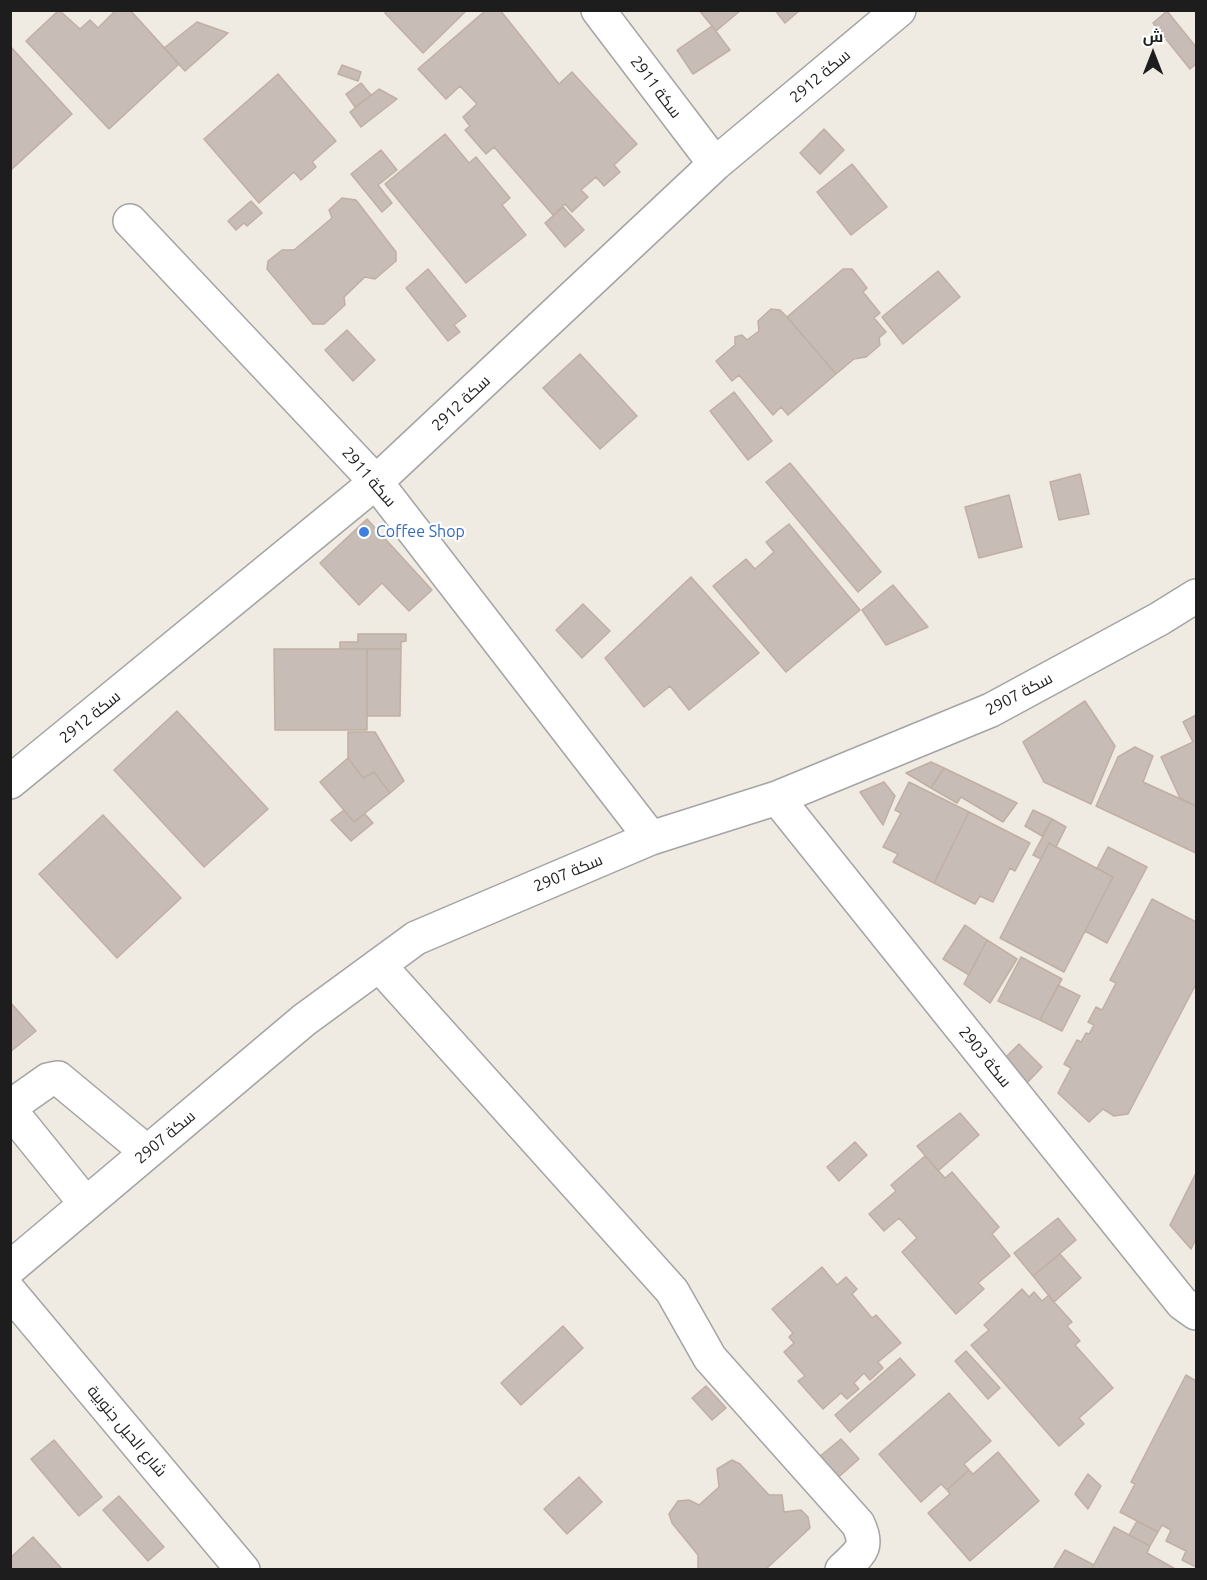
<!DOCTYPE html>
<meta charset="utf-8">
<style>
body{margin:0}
#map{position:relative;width:1207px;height:1580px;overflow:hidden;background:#efeae2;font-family:Ubuntu,Cairo,sans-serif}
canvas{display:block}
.frame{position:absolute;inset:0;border:12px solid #1d1d1d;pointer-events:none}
.north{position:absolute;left:1123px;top:24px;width:60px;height:60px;-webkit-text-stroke:4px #fff;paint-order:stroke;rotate:0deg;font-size:16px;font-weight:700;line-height:24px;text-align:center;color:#1d1d1d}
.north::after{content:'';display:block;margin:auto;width:21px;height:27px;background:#1d1d1d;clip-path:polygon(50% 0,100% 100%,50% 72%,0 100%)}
</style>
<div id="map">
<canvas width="1207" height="1580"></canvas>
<div class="frame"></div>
<div class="north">ش</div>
</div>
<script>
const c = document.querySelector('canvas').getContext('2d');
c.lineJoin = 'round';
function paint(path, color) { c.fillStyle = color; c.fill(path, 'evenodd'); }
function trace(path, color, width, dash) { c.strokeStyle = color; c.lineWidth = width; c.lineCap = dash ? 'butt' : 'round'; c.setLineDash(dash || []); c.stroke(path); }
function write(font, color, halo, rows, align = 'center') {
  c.font = font + ' Ubuntu,Cairo,sans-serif'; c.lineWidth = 4.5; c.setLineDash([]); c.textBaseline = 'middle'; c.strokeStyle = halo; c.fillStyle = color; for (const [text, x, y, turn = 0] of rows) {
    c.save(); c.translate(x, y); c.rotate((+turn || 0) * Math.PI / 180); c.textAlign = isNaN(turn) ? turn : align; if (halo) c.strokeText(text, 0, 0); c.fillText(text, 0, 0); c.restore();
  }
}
const building = new Path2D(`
 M59,10l21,19 10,-9 8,8 18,-18h14l49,54 -70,65 -83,-88z
 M387,10h80l-44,43 -38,-40z
 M486,10h14l59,74 13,-12 65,72 -23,21 6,7 -16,14 -8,-9 -15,13 7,7 -16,15 -7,-8 -12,11 -59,-68 -8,7 -21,-24 5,-4 -7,-9 14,-13 -17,-18 -14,13 -28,-30z
 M699,10h42l-25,21z
 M775,10h24v1l-14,12z
 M1167,11l29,36v17l-6,5 -37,-46z
 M197,22l31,11 -43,38 -21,-23z
 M712,26l18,24 -37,24 -16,-24z
 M10,46l62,68 -60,55 -2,-1z
 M342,65l19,7 -3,9 -20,-7z
 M278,74l58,67 -24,21 4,5 -15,13 -7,-8 -35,31 -55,-64z
 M361,83l10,12 -16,12 -9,-13z
 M379,89l18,10 -36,28 -11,-15z
 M824,129l20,21 -24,24 -20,-21z
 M445,134l24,29 7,-6 34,41 -8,7 24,30 -60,48 -81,-99z
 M381,150l16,20 -19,15 14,18 -10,9 -31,-38z
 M852,164l35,43 -36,28 -34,-43z
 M342,198l14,2 40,52v9l-21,18 -10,-2 -21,20 1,8 -21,19h-11l-46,-55 1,-8 14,-11h12l38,-32 -3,-8z
 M251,201l11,12 -15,13 -3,-3 -8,7 -8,-9z
 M563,207l21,23 -19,17 -20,-24z
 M428,269l38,47 -12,9 6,7 -12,9 -42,-53z
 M843,269h9l15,19 -4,4 17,21 -6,5 12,14 -7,6 1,7 -14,12 -12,2 -18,15 -49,-57z
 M938,271l22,26 -57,47 -21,-27z
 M771,309l9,1 7,7 49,57 -48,41 -7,-8 -8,8 -34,-40 -7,6 -16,-20 19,-16v-8l7,-2 5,5 12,-9 -1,-10z
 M347,330l28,30 -22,21 -28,-31z
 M580,354l57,62 -37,33 -57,-61z
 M734,392l38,49 -24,19 -38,-49z
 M790,463l91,109 -23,20 -92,-110z
 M1080,474l9,40 -30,6 -9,-38z
 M1009,495l13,52 -43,11 -14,-51z
 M367,519l65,71 -23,21 -27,-28 -23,22 -39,-42z
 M789,524l71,86 -74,62 -73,-86 33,-27 9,10 19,-17 -8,-10z
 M691,577l68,76 -70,57 -19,-24 -26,21 -39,-49z
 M893,585l35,42 -42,18 -24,-35z
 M583,604l27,27 -28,27 -26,-28z
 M358,634h48v7l-5,1v7h-61v-7h18z
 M274,649h93v81h-92z
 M367,649h34l-1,67h-33z
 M1085,701l30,45 -24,58 -47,-22 -21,-40z
 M177,711l91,98 -64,58 -90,-97z
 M1196,715v91l-16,-8 -19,-41 32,-15 -10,-20z
 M348,732h27l29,49 -14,12 -16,-21 -11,6 -15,-20z
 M1135,747l18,9 -10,26 53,24v47l-100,-47 22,-49z
 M348,758l15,20 11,-6 16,21 -36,29 -34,-40z
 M931,762l13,6 -13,20 -25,-15z
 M944,768l73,35 -14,19 -42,-25 -4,6 -26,-15z
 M884,782l11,14 -12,29 -23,-33z
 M909,782l60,30 -35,71 -41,-21 5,-8 -15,-7 18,-34 -6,-3z
 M344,810l10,12 11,-8 8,9 -22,18 -20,-21z
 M1033,810l19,9 -10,17 -17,-10z
 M969,812l61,31 -15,28 -5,-3 -17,34 -13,-6 -5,8 -41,-21z
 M103,815l78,83 -64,60 -78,-84z
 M1052,819l14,8 -10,20 -7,-4 -8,16 -8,-4z
 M1049,843l64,34 -49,95 -64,-34z
 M1108,847l39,20 -40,76 -22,-12 28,-54 -16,-9z
 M1152,899l44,23v62l-68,130 -14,2 -11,-7 -14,13 -31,-29 13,-25 -7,-4 13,-24 4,2 5,-9 3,1 5,-9 -6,-3 8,-15 6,3 14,-27 -6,-3z
 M965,925l22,15 -18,35 -26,-16z
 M987,940l30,19 -27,44 -26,-19z
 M1021,957l41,22 -22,41 -42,-19z
 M1058,985l22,11 -18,35 -22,-11z
 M10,1002l26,29 -26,21z
 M1019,1044l23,23 -16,17 -24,-23z
 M960,1113l19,22 -41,36 -21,-25z
 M855,1142l12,13 -28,26 -12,-14z
 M925,1156l20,22 7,-6 47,55 -7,7 18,22 -32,27 6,6 -28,25 -54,-62 15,-14 -18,-20 -15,13 -15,-17 27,-23 -5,-6z
 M1196,1173v66l-5,10 -21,-24z
 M1058,1218l18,22 -43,36 -19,-23z
 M1060,1254l21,24 -27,24 -21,-26z
 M822,1267l15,18 9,-8 11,12 -5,5 20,24 4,-3 25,28 -23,19 5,6 -13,12 -6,-7 -10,10 5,6 -12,10 -6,-6 -18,16 -25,-28 7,-5 -21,-24 10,-9 -5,-6 4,-4 -21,-24z
 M1022,1289l7,8 5,-5 8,9 7,-6 5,7 18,20 -5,4 13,15 -5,4 38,43 -34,30 5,6 -25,22 -88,-101 18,-15 -5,-5z
 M563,1326l20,22 -62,57 -20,-22z
 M966,1351l34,37 -12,11 -33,-38z
 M900,1358l15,17 -65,57 -15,-17z
 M1186,1375l10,6v186l-14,-7 4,-9 -20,-10 5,-11 -9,-5 -4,7 -38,-20 15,-28 -4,-2z
 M706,1386l20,22 -14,12 -20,-22z
 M949,1393l42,48 -27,23 5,6 -22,20 -6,-6 -20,18 -42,-48z
 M841,1439l18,20 -25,22 -20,-20z
 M54,1440l48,57 -23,19 -48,-57z
 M998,1452l41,49 -69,60 -42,-48 22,-19 -3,-4 22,-20 4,4z
 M732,1460l8,4 29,31h13l2,17 17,-2 7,7 2,11 -45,42h-67v-15l-26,-32 -3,-9 9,-13 11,-1 10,5 20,-18 -2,-18z
 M1088,1474l13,12 -13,23 -13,-15z
 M579,1477l23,25 -35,32 -23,-25z
 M119,1496l45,51 -16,14 -45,-51z
 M1137,1521l21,11 -8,14 -21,-11z
 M1114,1527l36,19 -3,7 30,17h-86z
 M33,1537l30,33h-53v-12z
 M1065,1550l29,15 -3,5h-38z`);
const minor = new Path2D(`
 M598,10l117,154
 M130,221l246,261 275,356
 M10,782l366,-300 339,-318 184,-154
 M777,798l405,505 14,10
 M379,965l293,326 38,67 148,166c12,25 1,29 -16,46
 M86,1204l-72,-89v-11l34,-24 10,-2 89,74
 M10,1268l294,-248 112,-82 235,-100 126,-40 214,-88 168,-91 37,-23
 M10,1292l233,278`);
const markers = [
 [364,532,6,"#3f7fe0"]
];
const streetNames = [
 ["سكة 2912",820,76,-40],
 ["سكة 2911",656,87,53],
 ["سكة 2912",461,403,-43],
 ["سكة 2911",369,477,49],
 ["سكة 2907",1019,694,-28],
 ["سكة 2912",90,717,-39],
 ["سكة 2907",568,873,-23],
 ["سكة 2903",985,1057,51],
 ["سكة 2907",165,1137,-40],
 ["شارع الحيل جنوبية",127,1431,50]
];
const shopNames = [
 ["Coffee Shop",376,532]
];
paint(building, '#c7bcb6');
trace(building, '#c1afa4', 1.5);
trace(minor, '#a4a4a4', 36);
trace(minor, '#fff', 33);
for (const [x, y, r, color] of markers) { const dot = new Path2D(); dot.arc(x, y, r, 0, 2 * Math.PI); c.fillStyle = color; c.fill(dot); trace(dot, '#fff', 2); }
write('16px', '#1d1d1d', '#fff', streetNames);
write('16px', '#366cbe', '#fff', shopNames, 'left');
</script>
